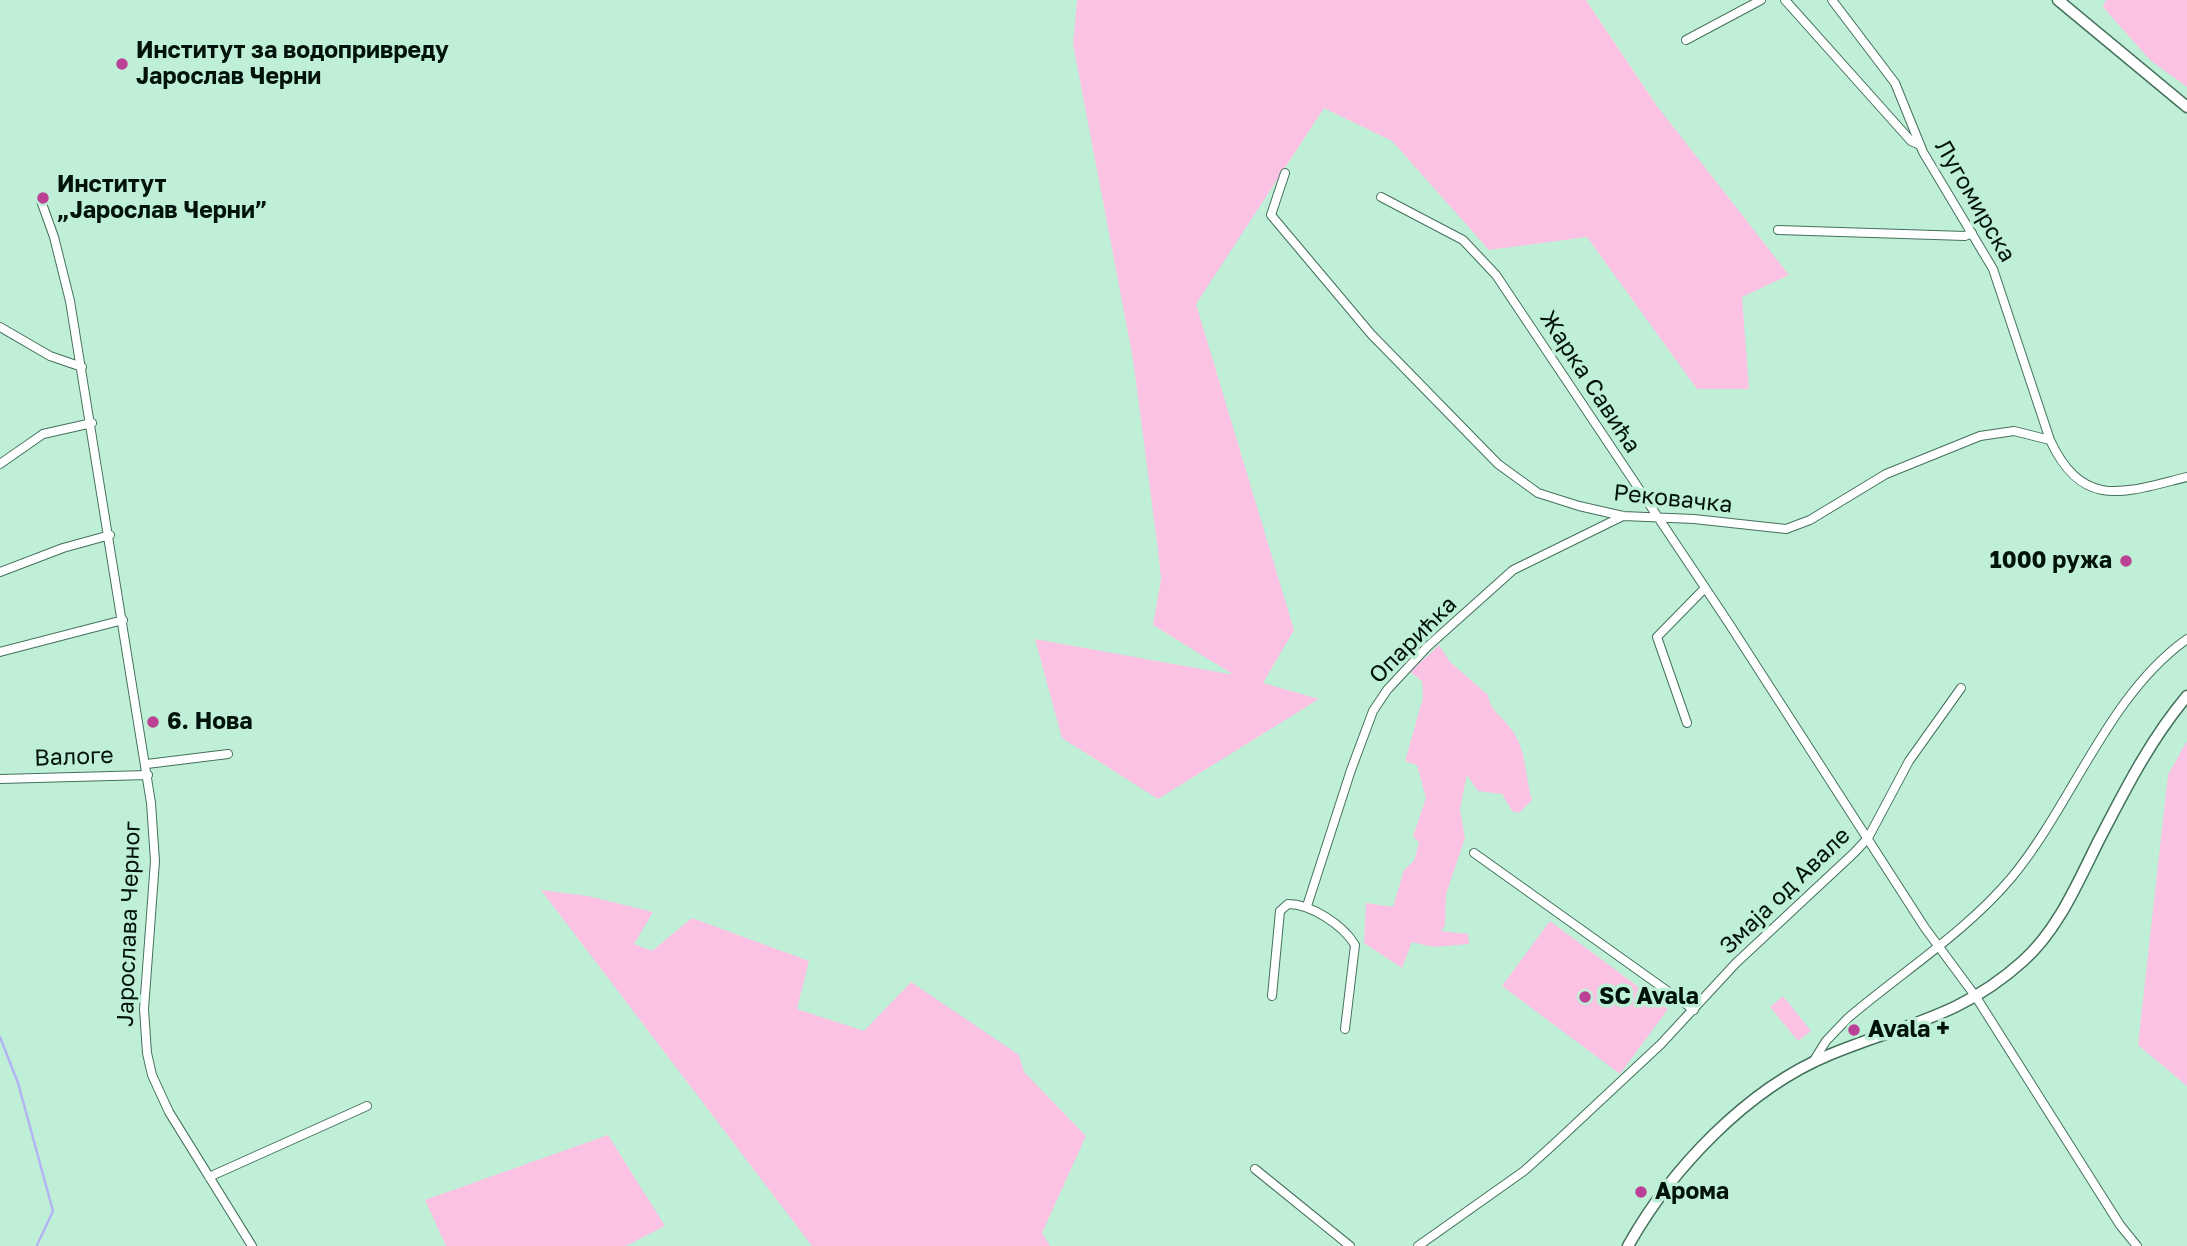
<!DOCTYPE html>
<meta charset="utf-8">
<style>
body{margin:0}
canvas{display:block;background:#bff0d7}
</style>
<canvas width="2187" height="1246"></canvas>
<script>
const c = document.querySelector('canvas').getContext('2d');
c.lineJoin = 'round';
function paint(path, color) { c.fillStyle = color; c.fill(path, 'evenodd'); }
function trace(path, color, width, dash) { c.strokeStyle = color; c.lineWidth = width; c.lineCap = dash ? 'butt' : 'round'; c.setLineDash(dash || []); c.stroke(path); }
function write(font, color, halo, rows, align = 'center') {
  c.font = font + ' "Golos Text",sans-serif'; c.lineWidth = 7; c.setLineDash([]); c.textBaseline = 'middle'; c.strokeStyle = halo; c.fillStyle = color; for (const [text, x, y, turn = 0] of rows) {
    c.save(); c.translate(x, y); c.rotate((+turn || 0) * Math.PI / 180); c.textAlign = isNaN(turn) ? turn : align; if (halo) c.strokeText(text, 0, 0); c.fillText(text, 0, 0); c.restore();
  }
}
const green = new Path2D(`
 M1077,0h509l71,106 132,169 -47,22 7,92h-52l-110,-152 -98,13 -97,-109 -68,-33 -128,196 98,326 -31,53 56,16 -161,100 -96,-61 -27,-99 199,36 -81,-50 8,-46 -3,-29 -25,-191 -60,-315z
 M2106,0h81v87l-37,-27 -47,-53z
 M1439,645l11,17 38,33c2,16 15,22 24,35 15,21 13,46 20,70l-13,13 -7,-2 -10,-17 -24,-3 -11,-16 -7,34 5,29 -19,56 -1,31 -4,6 27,3 1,10 -36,3 -21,-5 -10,26 -38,-25 2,-40 27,4 11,-37 10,-9 5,-18 -6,-7 13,-38 -9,-33 -12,-4 18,-63 -1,-17 -12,-9z
 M2187,741v345l-49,-41 30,-270z
 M541,890l47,6 65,16 -19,32 18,7 40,-33 117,43 -12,48 67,22 47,-49 108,73 5,17 62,64 -44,97 8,13h-238z
 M1550,921l118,88 -48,65 -118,-88z
 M1783,996l28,35 -13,10 -28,-34z
 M608,1135l57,91 -39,20h-180l-21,-46z`);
const stream = new Path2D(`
 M0,1037l18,46 35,128 -16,34`);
const street = new Path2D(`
 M1785,0l126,141 9,4
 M1832,0l63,83 28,69 70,117 57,171
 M1686,40l75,-40
 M1285,173l-14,42 100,119 127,130 40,29 41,13 44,10 71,3 92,10 24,-9 76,-46 94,-38 34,-5 36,9c33,71 75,52 137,37
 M1381,197l82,43 33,35 232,347 197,306 51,69 144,228 17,21
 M40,198l14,39 16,64 81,502 4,58 -11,148 3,44 5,22 17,37 83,134
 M1778,230l187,6 7,-3
 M0,327l50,29 32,11
 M0,464l43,-30 49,-11
 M0,572l63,-24 47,-13
 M0,652l123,-32
 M1687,723l-30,-86 48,-49
 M147,764l81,-10
 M0,779l148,-4
 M1474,853l220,157
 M1307,906l44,-136 22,-59 14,-21 40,-43 86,-77 110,-54
 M1272,996l8,-85 8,-7c23,0 55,21 67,41l-10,84
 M1813,1062l13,-21 22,-23c54,-46 118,-86 164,-141 61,-74 96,-182 175,-238
 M1255,1169l95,77
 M209,1177l158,-71
 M1418,1246l106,-75 30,-27 107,-100 75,-81 118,-110 14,-15 41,-77 52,-73`);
const secondary = new Path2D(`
 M2058,0l129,107
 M1628,1246c43,-77 119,-157 201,-191 74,-31 131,-37 194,-94 35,-31 55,-79 76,-121 26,-50 51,-100 88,-144`);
const markers = [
 [122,64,7,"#bb4194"],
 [43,198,7,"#bb4194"],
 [2126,561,7,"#bb4194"],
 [153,722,7,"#bb4194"],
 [1585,997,7,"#bb4194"],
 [1854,1030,7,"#bb4194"],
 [1641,1192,7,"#bb4194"]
];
const poiNames = [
 ["Институт за водопривреду",136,51],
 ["Јарослав Черни",136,77],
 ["Институт",57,185],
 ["„Јарослав Черни”",57,211],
 ["1000 ружа",2112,561,"right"],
 ["6. Нова",167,722],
 ["SC Avala",1599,997],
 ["Avala +",1868,1030],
 ["Арома",1655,1192]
];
const streetNames = [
 ["Лугомирска",1975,201,60],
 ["Жарка Савића",1590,382,57],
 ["Рековачка",1673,499,6],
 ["Опарићка",1413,640,-45],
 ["Валоге",74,757,-2],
 ["Змаја од Авале",1785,891,-44],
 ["Јарослава Черног",129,924,-88]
];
paint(green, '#fbc2e3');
trace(stream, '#b3b4f3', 2.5);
trace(street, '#43715b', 10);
trace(secondary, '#43715b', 13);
trace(street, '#fff', 8);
trace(secondary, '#fff', 10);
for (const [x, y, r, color] of markers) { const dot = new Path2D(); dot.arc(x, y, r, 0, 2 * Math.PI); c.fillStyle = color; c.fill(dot); trace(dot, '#bff0d7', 2.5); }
write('bold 23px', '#02130b', '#bff0d7', poiNames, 'left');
write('23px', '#02130b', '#bff0d7', streetNames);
</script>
